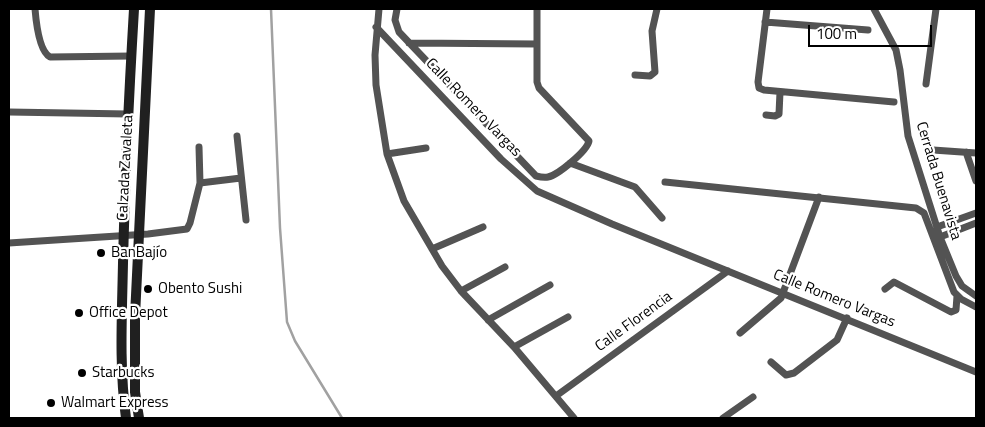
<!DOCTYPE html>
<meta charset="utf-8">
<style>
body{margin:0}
#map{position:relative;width:985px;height:427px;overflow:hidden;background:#fff;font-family:"Titillium Web",sans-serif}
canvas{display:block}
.frame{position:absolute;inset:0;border:10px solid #000;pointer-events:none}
.scale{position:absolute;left:808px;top:25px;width:124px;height:22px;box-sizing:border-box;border:2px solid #000;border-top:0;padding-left:6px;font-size:15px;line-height:18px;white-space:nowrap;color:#000;-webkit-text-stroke:4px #fff;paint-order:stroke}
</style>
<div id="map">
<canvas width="985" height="427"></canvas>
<div class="frame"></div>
<div class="scale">100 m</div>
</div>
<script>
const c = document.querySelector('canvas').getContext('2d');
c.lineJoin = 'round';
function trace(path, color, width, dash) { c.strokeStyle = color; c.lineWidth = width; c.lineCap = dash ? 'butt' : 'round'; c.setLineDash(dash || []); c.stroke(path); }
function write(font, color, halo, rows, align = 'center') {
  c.font = font + ' "Titillium Web",sans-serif'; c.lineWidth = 4.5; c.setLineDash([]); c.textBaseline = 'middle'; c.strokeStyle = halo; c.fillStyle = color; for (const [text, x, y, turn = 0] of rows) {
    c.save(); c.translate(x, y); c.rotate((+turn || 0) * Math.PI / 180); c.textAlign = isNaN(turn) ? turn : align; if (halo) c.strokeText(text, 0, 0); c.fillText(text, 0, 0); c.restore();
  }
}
const stream = new Path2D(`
 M271,9l9,219 7,94 8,19 47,77`);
const street = new Path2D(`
 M35,9c1,12 4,42 15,48l81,-1
 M379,9l-4,46 1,30 11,69 17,47 38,65 19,25 53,56 60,71
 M397,9l-2,11 4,12 137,144c4,1 8,2 12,1 10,-2 39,-26 41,-36l-50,-53 -2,-6v-73
 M767,9l-9,73 1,6 5,2 130,12
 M874,9l22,41 4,20 8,66 32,101 16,39 6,10 14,10
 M765,22l103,8
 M376,27l125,132 36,32 75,33 364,148
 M409,43l128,1
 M635,75l15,1 5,-4 -3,-41 5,-22
 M926,84l10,-75
 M9,112l119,2
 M766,115l9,1 4,-2 1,-22
 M237,136l9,84
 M933,150l43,3
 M966,152l10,29
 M387,154l39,-6
 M570,163l65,24 27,31
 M665,182l251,26 8,5 30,79 7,7 15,8
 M200,183l41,-5
 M937,227l39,-14
 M940,237l36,-14
 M9,243l139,-9 39,-5 3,-6 10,-40 -1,-36
 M432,249l51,-22
 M885,289l9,-7 57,30 5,-2 1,-14
 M461,291l44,-24
 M488,320l62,-35
 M740,333l41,-35 38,-101
 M514,347l54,-30
 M771,362l15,13 8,-2 43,-33 10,-22
 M556,396l172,-125
 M723,418l30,-21`);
const secondary = new Path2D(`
 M126,418c-7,-51 -4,-103 -3,-155 2,-85 6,-170 11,-254
 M139,418l-4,-26v-76l15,-307`);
const markers = [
 [101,253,5,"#000"],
 [148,289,5,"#000"],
 [79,313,5,"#000"],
 [82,373,5,"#000"],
 [51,403,5,"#000"]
];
const streetNames = [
 ["Calle Romero Vargas",473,108,46],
 ["Calzada Zavaleta",126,168,-87],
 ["Cerrada Buenavista",938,181,73],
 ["Calle Romero Vargas",834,299,22],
 ["Calle Florencia",634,322,-36]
];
const poiNames = [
 ["BanBajío",111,253],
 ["Obento Sushi",158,289],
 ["Office Depot",89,313],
 ["Starbucks",92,373],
 ["Walmart Express",61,403]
];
trace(stream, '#a1a1a1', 2.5);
trace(street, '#535353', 7);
trace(secondary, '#202020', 10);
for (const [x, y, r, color] of markers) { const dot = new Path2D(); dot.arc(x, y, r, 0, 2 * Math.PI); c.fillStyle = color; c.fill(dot); trace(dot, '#fff', 2); }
write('15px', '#000', '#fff', streetNames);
write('15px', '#000', '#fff', poiNames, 'left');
</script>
